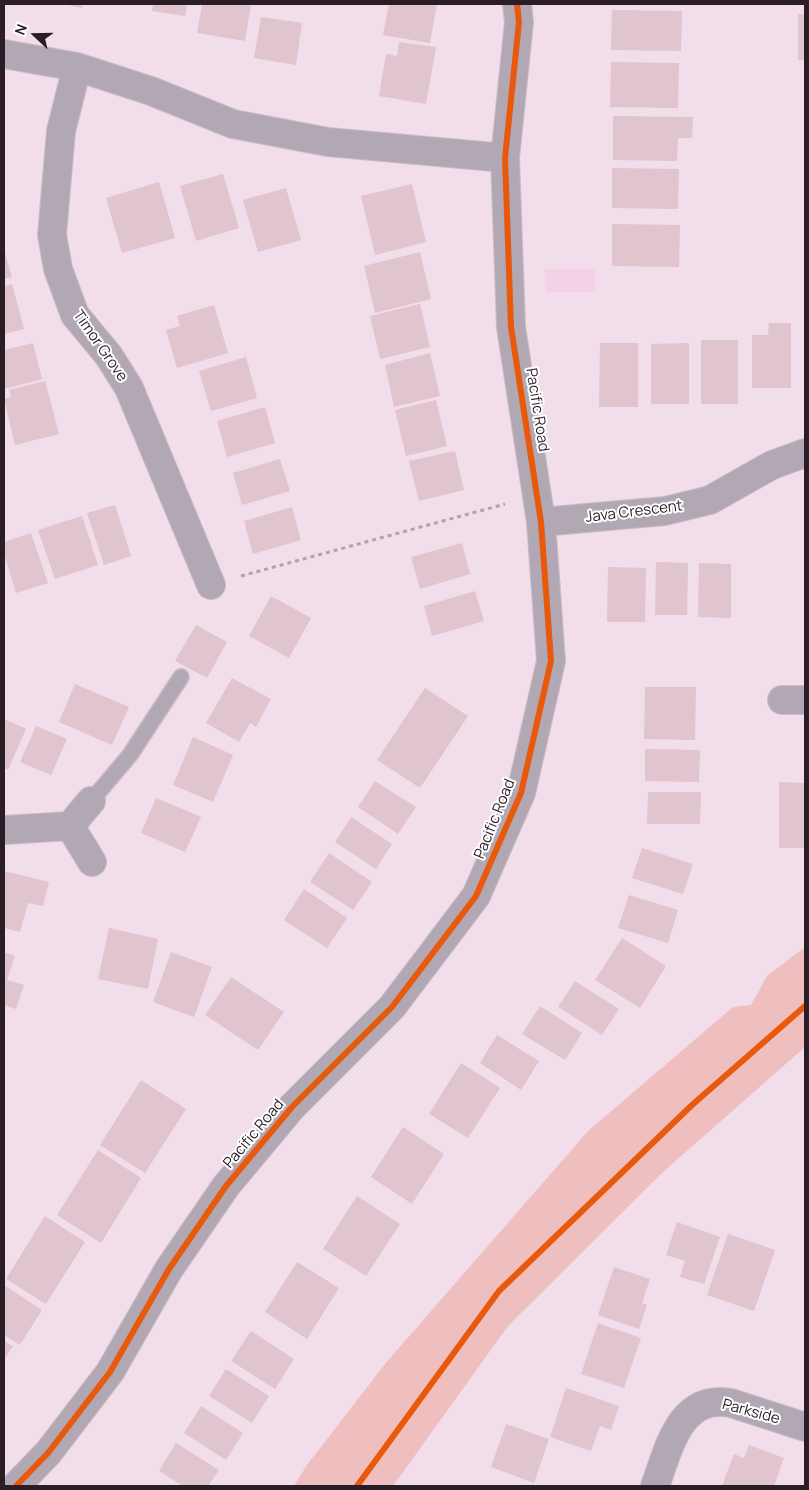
<!DOCTYPE html>
<style>
body{margin:0}
#map{position:relative;width:809px;height:1490px;overflow:hidden;background:#f2ddea;font-family:Manrope,sans-serif}
canvas{display:block}
.frame{position:absolute;inset:0;border:5px solid #2b1d26;pointer-events:none}
.north{position:absolute;left:10px;top:10px;width:50px;height:50px;-webkit-text-stroke:4px #fff;paint-order:stroke;rotate:291deg;font-size:14px;font-weight:700;line-height:20px;text-align:center;color:#2b1d26}
.north::after{content:'';display:block;margin:auto;width:18px;height:22px;background:#2b1d26;clip-path:polygon(50% 0,100% 100%,50% 72%,0 100%)}
</style>
<div id="map">
<canvas width="809" height="1490"></canvas>
<div class="frame"></div>
<div class="north">N</div>
</div>
<script>
const c = document.querySelector('canvas').getContext('2d');
c.lineJoin = 'round';
function paint(path, color) { c.fillStyle = color; c.fill(path, 'evenodd'); }
function trace(path, color, width, dash) { c.strokeStyle = color; c.lineWidth = width; c.lineCap = dash ? 'butt' : 'round'; c.setLineDash(dash || []); c.stroke(path); }
function write(font, color, halo, rows, align = 'center') {
  c.font = font + ' Manrope,sans-serif'; c.lineWidth = 4; c.setLineDash([]); c.textBaseline = 'middle'; c.strokeStyle = halo; c.fillStyle = color; for (const [text, x, y, turn = 0] of rows) {
    c.save(); c.translate(x, y); c.rotate((+turn || 0) * Math.PI / 180); c.textAlign = isNaN(turn) ? turn : align; if (halo) c.strokeText(text, 0, 0); c.fillText(text, 0, 0); c.restore();
  }
}
const built = new Path2D(`
 M545,269h50v23h-49z`);
const green = new Path2D(`
 M805,947v100l-142,125 -155,154 -115,160h-99l13,-21 78,-101 203,-233 145,-124 18,-2 16,-29z`);
const building = new Path2D(`
 M63,4h20l-1,4z
 M153,4h34l-2,12 -33,-5z
 M202,4h49l-6,37 -48,-8z
 M389,4h48l-7,39 -47,-8z
 M612,10l70,1 -1,40 -70,-1z
 M798,14h7v46h-7z
 M261,17l41,6 -6,42 -42,-7z
 M399,42l37,5 -10,57 -47,-8 7,-42 11,2z
 M611,62l68,1 -1,45 -68,-1z
 M613,116l80,1 -1,21h-14l-1,23 -64,-1z
 M612,168l67,1 -1,40 -66,-1z
 M223,174l16,54 -43,13 -16,-55z
 M159,182l16,56 -53,15 -16,-55z
 M412,184l14,58 -51,13 -14,-59z
 M286,188l15,52 -43,12 -15,-52z
 M612,224l68,1 -1,42 -67,-1z
 M4,249l8,28 -8,2z
 M420,252l11,47 -56,14 -11,-47z
 M12,284l12,45 -20,5v-48z
 M420,304l10,43 -50,12 -10,-43z
 M214,305l14,48 -51,15 -11,-38 14,-4 -3,-10z
 M769,323h22v65h-39v-53h16z
 M701,340h37v64h-37z
 M33,343l9,36 -38,10v-39z
 M600,343h38v64h-39z
 M689,343v61h-38v-60z
 M430,353l10,43 -46,11 -9,-42z
 M246,357l11,41 -46,13 -12,-40z
 M45,381l14,53 -44,11 -11,-46 7,-2 -2,-7z
 M436,400l11,46 -41,10 -11,-46z
 M265,407l10,36 -48,14 -10,-36z
 M455,451l9,39 -45,11 -10,-40z
 M280,459l10,32 -48,14 -9,-32z
 M115,505l16,51 -27,9 -17,-52z
 M292,507l9,33 -48,14 -9,-33z
 M82,516l16,49 -43,14 -17,-49z
 M31,533l17,50 -32,10 -12,-40v-11z
 M462,543l8,31 -50,15 -9,-32z
 M656,562l32,1 -1,52h-32z
 M699,563l32,1v54l-33,-1z
 M608,567l38,1 -1,54h-38z
 M475,591l9,30 -52,15 -8,-30z
 M271,596l40,22 -22,40 -40,-22z
 M196,625l31,17 -20,36 -32,-17z
 M232,678l39,21 -15,28 -6,-4 -11,19 -33,-19z
 M75,684l54,23 -17,38 -53,-23z
 M645,687h51l-1,53 -51,-1z
 M425,688l43,28 -48,72 -43,-28z
 M4,719l22,10 -18,41 -4,-2z
 M36,726l31,13 -16,36 -31,-13z
 M193,737l40,18 -20,47 -40,-17z
 M645,749l55,1 -1,32 -54,-1z
 M375,781l41,26 -18,27 -40,-27z
 M779,782l26,1v65h-26z
 M648,792h53l-1,32h-53z
 M156,798l45,19 -16,35 -44,-19z
 M351,817l41,27 -16,25 -41,-27z
 M642,848l51,16 -10,30 -51,-16z
 M329,853l43,29 -19,28 -43,-28z
 M4,871l45,11 -6,24 -15,-3 -8,29 -16,-4z
 M304,889l43,29 -20,30 -43,-28z
 M629,895l49,15 -10,33 -50,-15z
 M109,928l49,11 -10,50 -50,-10z
 M622,938l44,28 -26,42 -45,-28z
 M4,952l11,4 -8,24 17,5 -8,24 -12,-4z
 M171,952l41,15 -18,50 -41,-15z
 M231,977l53,35 -26,38 -53,-35z
 M575,981l44,28 -17,26 -44,-28z
 M540,1006l42,27 -17,27 -43,-26z
 M497,1035l42,26 -18,29 -41,-27z
 M461,1063l39,25 -32,50 -39,-24z
 M141,1080l45,29 -41,64 -45,-28z
 M403,1127l41,27 -32,50 -41,-27z
 M98,1150l43,28 -40,65 -44,-28z
 M357,1196l43,28 -34,52 -43,-27z
 M45,1216l40,26 -39,62 -40,-25z
 M677,1222l43,15 -16,47 -24,-7 5,-16 -19,-6z
 M728,1234l47,16 -21,61 -47,-16z
 M297,1262l42,26 -32,51 -42,-27z
 M614,1267l36,12 -8,24 5,2 -8,24 -41,-14z
 M4,1285l38,25 -22,35 -16,-10z
 M598,1323l43,15 -17,50 -43,-14z
 M251,1331l43,28 -19,30 -44,-28z
 M4,1341l9,5 -9,14z
 M226,1369l43,27 -17,27 -43,-27z
 M566,1388l53,18 -8,24 -11,-4 -9,25 -41,-14z
 M201,1406l42,27 -17,27 -42,-27z
 M506,1424l43,15 -15,44 -43,-16z
 M176,1443l43,27 -11,16h-25l-24,-15z
 M749,1445l35,13 -10,28h-52l12,-32 10,4z`);
const path = new Path2D(`
 M241,576l264,-72`);
const lane = new Path2D(`
 M91,801l39,-46 51,-78`);
const street = new Path2D(`
 M4,54l73,13 74,24 82,33 95,18 177,16
 M77,67l-16,64 -9,104 6,34 17,46 34,41 20,32 82,197
 M541,522l124,-11 45,-11 62,-35 33,-12
 M782,700h23
 M70,826l22,36
 M4,830l66,-4 21,-25
 M16,1486l32,-33 62,-81 59,-103 57,-83 66,-79 100,-100 84,-111 45,-103 30,-132 -10,-139 -30,-195 -6,-169 14,-136 -2,-18
 M655,1486c14,-37 24,-92 76,-83l74,24`);
const cycleway = new Path2D(`
 M16,1486l32,-33 62,-81 59,-103 57,-83 66,-79 100,-100 84,-111 45,-103 30,-132 -10,-139 -30,-195 -6,-169 14,-136 -2,-18
 M357,1486l142,-195 193,-186 113,-99`);
const streetNames = [
 ["Timor Grove",100,346,55],
 ["Pacific Road",537,410,81],
 ["Java Crescent",634,512,-7],
 ["Pacific Road",495,819,-68],
 ["Pacific Road",254,1134,-50],
 ["Parkside",751,1412,15]
];
paint(built, '#f3d1e6');
paint(green, '#efbebf');
paint(building, '#e0c4ce');
trace(lane, '#cdbcc6', 18);
trace(street, '#cdbcc6', 30);
trace(path, '#aea3ad', 3, [4, 4]);
trace(lane, '#b2a8b4', 15);
trace(street, '#b2a8b4', 28);
trace(cycleway, '#e8590c', 6);
write('15px', '#2b1d26', '#fff', streetNames);
</script>
